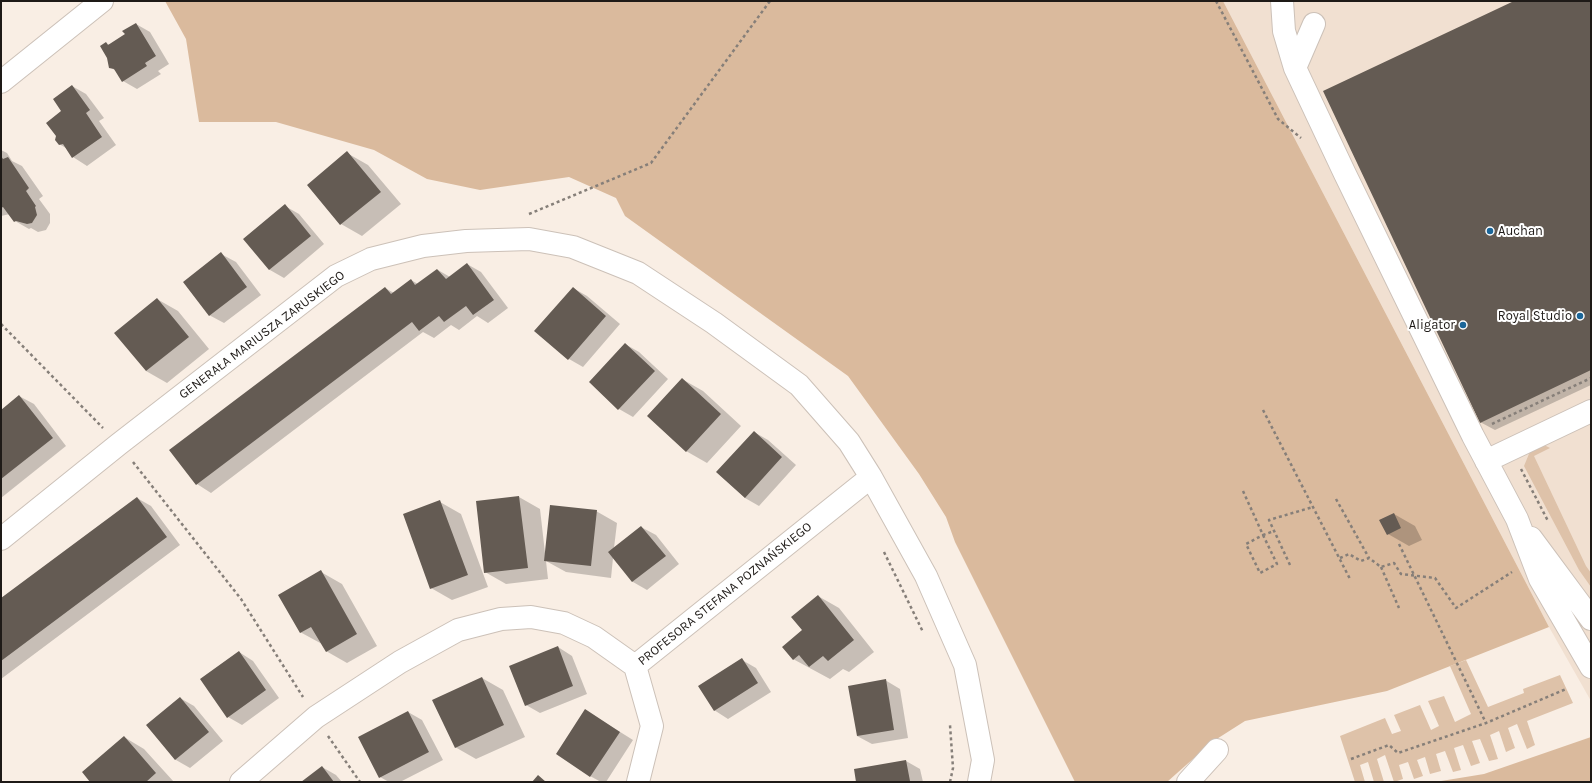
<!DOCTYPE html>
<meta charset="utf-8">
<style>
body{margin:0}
#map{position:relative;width:1592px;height:783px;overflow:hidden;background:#f9eee4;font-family:Karla,sans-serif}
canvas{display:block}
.frame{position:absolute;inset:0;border:2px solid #1e1a17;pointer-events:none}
</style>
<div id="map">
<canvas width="1592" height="783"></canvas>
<div class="frame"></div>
</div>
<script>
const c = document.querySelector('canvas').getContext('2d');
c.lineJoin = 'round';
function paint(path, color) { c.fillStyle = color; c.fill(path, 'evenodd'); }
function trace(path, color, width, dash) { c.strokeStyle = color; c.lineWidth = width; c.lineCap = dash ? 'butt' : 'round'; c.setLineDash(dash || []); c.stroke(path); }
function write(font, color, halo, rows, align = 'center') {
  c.font = font + ' Karla,sans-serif'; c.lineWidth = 4; c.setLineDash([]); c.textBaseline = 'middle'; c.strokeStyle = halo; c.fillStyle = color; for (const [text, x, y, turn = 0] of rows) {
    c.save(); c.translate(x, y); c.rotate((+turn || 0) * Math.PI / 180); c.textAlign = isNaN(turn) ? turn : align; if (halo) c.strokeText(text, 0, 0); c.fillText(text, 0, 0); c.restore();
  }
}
const built = new Path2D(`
 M1223,1h368v700l-42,-74z`);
const green = new Path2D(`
 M1542,444l8,4 -16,8 52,110 5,7v14l-12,-17 -55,-104 7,-17z
 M1466,660l22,47 36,-14 -1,-4 37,-14 13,28 -46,18 8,24 -8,4 -10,-25 -9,4 7,20 -9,4 -7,-21 -9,4 8,24 -9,2 -9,-22 -8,2 8,22 -9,3 -8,-21 -9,3 7,22 -8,2 -8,-21 -9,3 5,17 -11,3 -5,-17 -8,3 6,16 -9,3 -6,-17 -9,3 4,14 -9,3 -9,-27 -8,4 7,23h-10l-6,-20 -8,3 5,17h-10l-15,-46 45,-18 7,16 9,-3 -7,-16 26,-10 11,25 8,-4 -11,-25 16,-5 11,26 16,-8 -21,-48z`);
const forest = new Path2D(`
 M165,1h1058l326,626 -162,64 -142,30 -33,21 -45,40h-92l-120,-240 -9,-25 -27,-43 -71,-98 -223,-160 -9,-18 -47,-21 -89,13 -53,-11 -53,-29 -98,-28h-77l-13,-83z
 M1591,737v45h-156l49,-8z`);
const shadow = new Path2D(`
 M1516,1h75v384l-96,45 -15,-8z
 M136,24l14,8 19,32 -11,7 3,3 -24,15 -14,-8 -7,-10 -6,-4 -4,-24 4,2 17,-10z
 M72,86l14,8 18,24 -5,3 17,24 -29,21 -14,-9 -7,-9 -7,-4 3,-32z
 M1,150l6,3 5,8 10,5 21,30 -4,3 11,15v9l-4,7 -8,2 -7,-4 -2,1 -14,-8 -5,-7 -9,2z
 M347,153l21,12 33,39 -39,32 -21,-12 -33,-39z
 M285,206l14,8 25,30 -40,34 -14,-8 -25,-31z
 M221,254l15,8 25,33 -37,28 -15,-8z
 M467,264l14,8 27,36 -20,15 -11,-7 -18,14 -8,-5 -17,13 -11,-6 -212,161 -14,-9 -26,-34 214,-162 9,5 17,-13 7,4 20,-14 12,7z
 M573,288l14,8 33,28 -37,43 -14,-8z
 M157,299l21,12 31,38 -42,34 -21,-12z
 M625,344l14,8 29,27 -35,38 -14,-8 -29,-27z
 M682,379l21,12 38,35 -34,37 -21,-12z
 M19,396l15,8 32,42 -65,52v-87z
 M754,432l14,8 28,25 -37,41 -14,-8 -28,-26z
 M519,497l21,12 5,44 51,-42 21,12 -3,25 27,-21 15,8 23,29 -32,26 -14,-8 -20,-24 -2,20 -45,-6 -20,-11 2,18 -42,5 -21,-12z
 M137,498l14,8 29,39 -179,134v-79z
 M440,502l21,12 27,73 -36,13 -21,-12z
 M1394,514l21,12 7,14 -13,6 -21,-12z
 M321,572l21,12 35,62 -30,17 -21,-12 -4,-7 -22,-12z
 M818,596l21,12 35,44 -25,20 -6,-3 -13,10 -37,-20z
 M558,647l14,9 15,38 -47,19 -14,-8z
 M239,652l14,9 26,37 -37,27 -14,-8z
 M742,660l14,8 15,24 -43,27 -14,-9z
 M482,678l21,12 22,47 -49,22 -21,-12z
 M885,680l15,9 8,49 -36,6 -15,-8z
 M180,698l14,8 29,35 -33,27 -14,-8 -29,-35z
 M585,710l48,30 -27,42h-5l-11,-6z
 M408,712l14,8 21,40 -43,22h-11l-9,-5z
 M124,737l20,12 30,33h-82z
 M906,761l14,8 3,13h-66l-2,-12z
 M322,767l14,8 6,7h-40z`);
const building = new Path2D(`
 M1514,1h77v369l-111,53 -157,-332z
 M136,23l20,33 -11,7 2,3 -25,16 -8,-13 -5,-1 -2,-10 -7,-12 6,-4 2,3 17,-11 -3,-3z
 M72,85l18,25 -4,3 16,24 -30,21 -9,-14 -4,1 -4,-5 1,-4 -10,-13 15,-12 -8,-12z
 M347,151l34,41 -41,33 -33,-40z
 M1,156l2,3 5,-2 21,31 -3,3 10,15 -1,1 2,8 -5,8 -5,1 -11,-3 -2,1 -11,-15 -2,1z
 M285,204l26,32 -42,34 -26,-31z
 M221,252l26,35 -38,29 -26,-34z
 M467,263l27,37 -21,15 -7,-9 -22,16 -5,-6 -20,15 -7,-9 -216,163 -27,-35 216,-163 6,7 20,-15 4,6 22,-16 9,10z
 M573,287l33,29 -38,44 -34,-29z
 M157,298l32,39 -43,34 -32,-38z
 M625,343l30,28 -37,39 -29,-28z
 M682,378l39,36 -35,38 -39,-36z
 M19,395l34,43 -52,41v-69z
 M754,431l28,26 -37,41 -29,-26z
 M519,496l9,72 -44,5 -8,-72z
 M137,497l30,40 -166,124v-63z
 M440,500l28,75 -38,14 -27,-75z
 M550,505l47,5 -6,56 -47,-5z
 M1394,513l7,15 -14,7 -8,-15z
 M641,526l25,30 -34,26 -24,-30z
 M321,570l36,64 -31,18 -15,-25 -11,6 -22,-38z
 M818,595l36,45 -26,21 -5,-5 -14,11 -10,-12 -6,5 -11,-13 20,-17 -11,-13z
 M558,646l15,40 -48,20 -16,-40z
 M239,651l27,39 -39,28 -27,-39z
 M742,658l16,25 -44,28 -16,-25z
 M482,677l22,48 -49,23 -23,-48z
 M886,679l8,51 -37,6 -9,-50z
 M180,697l29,35 -34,28 -29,-35z
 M585,709l35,23 -30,45 -34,-23z
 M408,711l21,41 -50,26 -21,-41z
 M124,736l32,37 -10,9h-56l-8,-10z
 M906,760l4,21 -54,1 -2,-13z
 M322,766l12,16h-33z
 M538,775l8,7h-14z`);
const path = new Path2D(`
 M1216,1l62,118 23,19
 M529,214l122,-51 119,-162
 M1,324l102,104
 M1263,410l87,169
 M1492,424l99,-46
 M133,462l108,137 62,98
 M1521,469l27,52
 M1243,491l20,44 11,-4
 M1336,499l33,59
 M1263,535l14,29 -17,9 -14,-29z
 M1399,544l87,179
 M884,552l39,80
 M1340,558l9,-4 12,7 8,-3 12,9 13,-4 7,11 34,4 21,30 56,-36
 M1290,565l-21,-45 44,-13
 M1381,567l18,41
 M328,736l32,46
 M1351,759l38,-14 9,8 88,-30 80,-34
 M950,782l3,-14 -3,-43`);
const minor = new Path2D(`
 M1282,1l2,30 11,37 50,106 128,262 44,83 23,60 51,88
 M1295,68l19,-44
 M1,82l101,-81
 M1486,461l105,-50
 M1531,538l60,81
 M1,539l118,-95 217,-168 35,-17 52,-13 43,-5 63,-2 44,8 65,26 76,50 85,62 50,57 22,35 55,99 39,89 18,95 -4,22
 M241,782l75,-65 84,-55 58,-32 43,-11 30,-2 33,6 30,14 41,29
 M638,782l14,-56 -17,-60 236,-189
 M1188,782l29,-32`);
const markers = [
 [1490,231,4,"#1b6699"],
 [1580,316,4,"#1b6699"],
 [1463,325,4,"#1b6699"]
];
const poiNames = [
 ["Auchan",1498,231,"left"],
 ["Royal Studio",1572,316],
 ["Aligator",1455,325]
];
const streetNames = [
 ["GENERAŁA MARIUSZA ZARUSKIEGO",262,335,-37],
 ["PROFESORA STEFANA POZNAŃSKIEGO",725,594,-39]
];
paint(built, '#f1e0d1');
paint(green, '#dec2a9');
paint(forest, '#daba9d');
paint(shadow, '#0003');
paint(building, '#645b53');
trace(minor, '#ccc1b8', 24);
trace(path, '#867f79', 2.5, [3, 3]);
trace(minor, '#fff', 22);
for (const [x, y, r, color] of markers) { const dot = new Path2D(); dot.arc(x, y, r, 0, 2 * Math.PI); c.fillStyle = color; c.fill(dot); trace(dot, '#fff', 1.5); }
write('13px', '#1e1a17', '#fff', poiNames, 'right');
write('13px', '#1e1a17', '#fff', streetNames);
</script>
